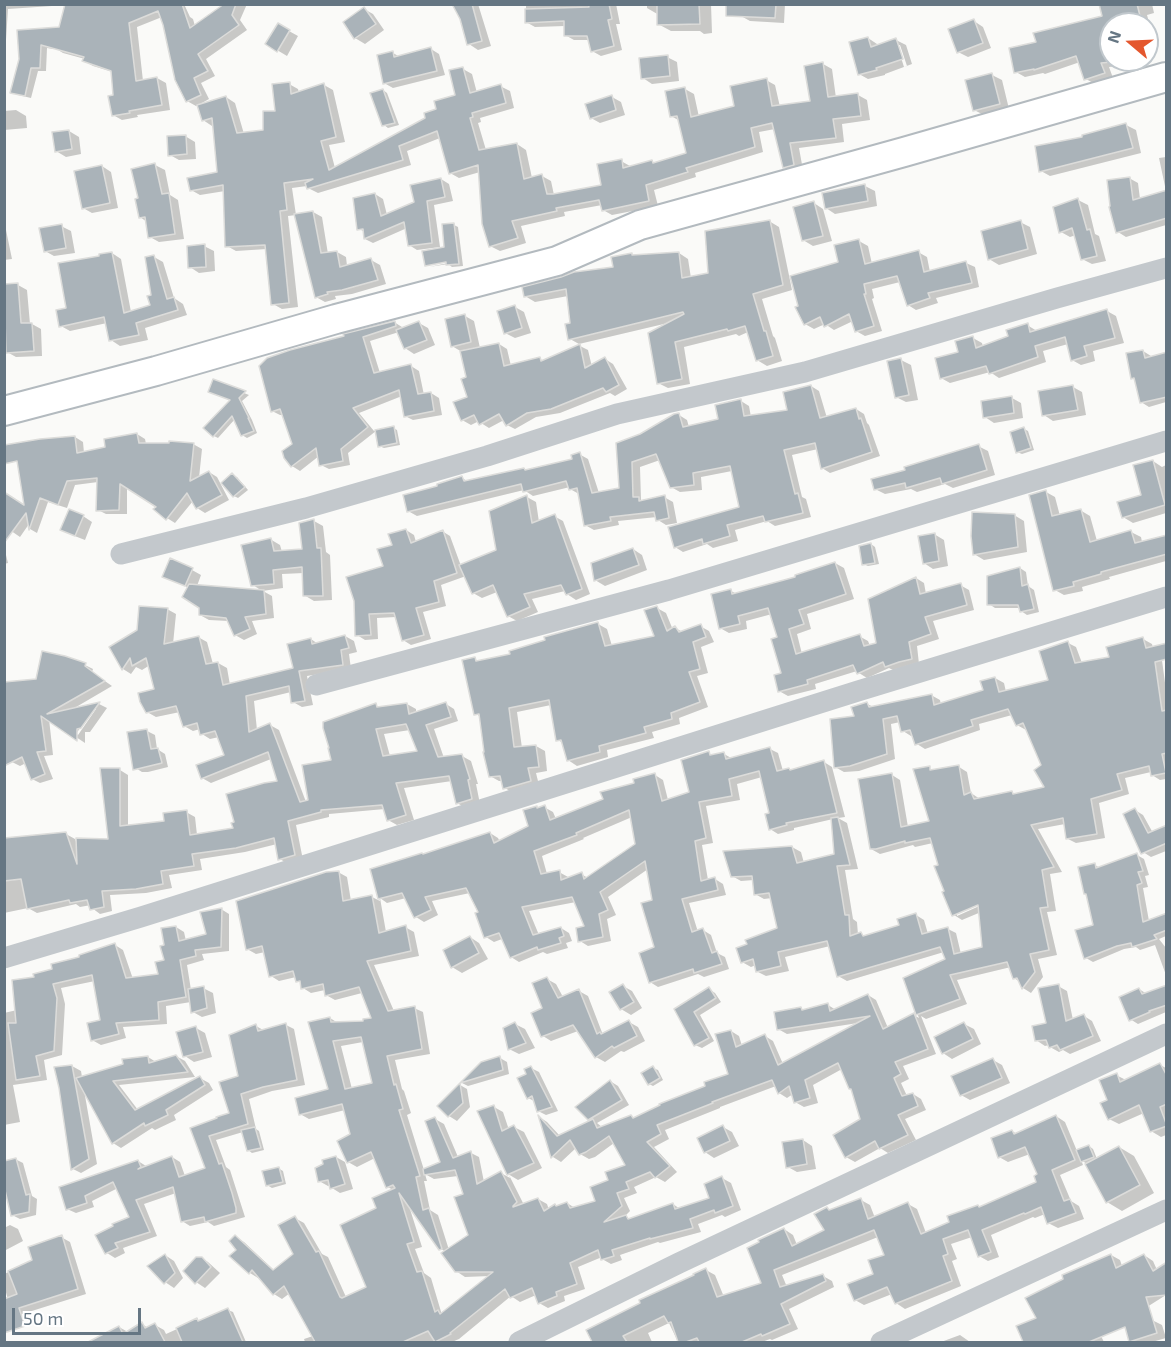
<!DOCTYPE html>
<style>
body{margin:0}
#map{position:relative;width:1171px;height:1347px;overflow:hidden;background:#fafaf8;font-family:"Exo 2",sans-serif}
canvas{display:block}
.frame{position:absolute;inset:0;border:6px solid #657683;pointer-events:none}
.north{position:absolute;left:1099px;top:12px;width:60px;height:60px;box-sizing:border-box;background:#fff;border:2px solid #c1c8cd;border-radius:50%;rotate:289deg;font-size:16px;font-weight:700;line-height:24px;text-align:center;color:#657683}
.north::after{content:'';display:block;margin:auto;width:21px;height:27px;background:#e4572e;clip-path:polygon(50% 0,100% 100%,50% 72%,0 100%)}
.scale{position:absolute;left:12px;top:1308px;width:129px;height:27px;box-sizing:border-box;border:3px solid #657683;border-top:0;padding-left:8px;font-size:18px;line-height:21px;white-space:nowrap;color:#657683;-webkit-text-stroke:4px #fff;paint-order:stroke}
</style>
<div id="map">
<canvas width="1171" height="1347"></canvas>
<div class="frame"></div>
<div class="north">N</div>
<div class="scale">50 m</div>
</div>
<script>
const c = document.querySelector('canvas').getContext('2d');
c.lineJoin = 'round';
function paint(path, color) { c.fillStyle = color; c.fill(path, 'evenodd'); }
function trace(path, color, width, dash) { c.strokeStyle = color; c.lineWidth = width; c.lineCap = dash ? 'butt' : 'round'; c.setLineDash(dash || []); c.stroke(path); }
const shadow = new Path2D(`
 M4,4h48v2l-44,3 -2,31h-2z
 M66,4h118l6,13 3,2 2,7 32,-22h20l-7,16 7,10 -41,29 9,17 -14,7 8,16 -7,4 1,2 23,-8 9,6 9,31 21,-2 11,-19 13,-29 9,5 1,4 25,-8 9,5 12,52 -16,3 6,23 92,-49 30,-23 6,-27 9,5 5,19 23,-7 10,5 4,17 -34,10 1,4 -3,1 8,27 31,-6 9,6 6,28 10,-2 9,5 3,14 49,-9 18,-25 9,5 21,-5 5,3 32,-10 -8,-33 -9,-5 14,-27 9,5 5,23 36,-10 31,-27 9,5 5,22 31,-4 12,-39 9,5 4,29 22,-3 9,5 3,20 -28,4 2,18 -45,6 4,22 -9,2 -9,-5 -10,-38 -16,3 4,20 -68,21 1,4 -42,13 4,16 -46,9 -9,-5 -1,-5 -38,7 1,4 -44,10 5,17 -26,8 -10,-5 -10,-74 -21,6 -9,-5 -10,-35 -33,13 4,14 -93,28 -10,-5 -1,-2 -15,2 4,27 17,-3 9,5 6,37 9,-2 9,5 1,9 24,-6 9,5 6,19 -34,10 -17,2 1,3 -11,3 -9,-5 -20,-82 -8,1 10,91 -16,2 -9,-5 -6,-55 -31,2 -9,-5 -2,-55 -25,4 -9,-5 28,-17 -5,-48 -2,1 -9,-6 -5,-15 -2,1 -9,-5 -25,-84 -25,10 6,54 14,-3 9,5 4,27 -33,5 1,2 -16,3 -9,-5 2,-19 -2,-24 -20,-6 -9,-5 1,-2 -22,-6 -8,-5z
 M453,4h25l13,42 -13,4 -9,-6 -8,-26z
 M526,4h90l4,20h-4l6,26 -21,6 -9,-5 -3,-11h-15l-9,-5v-9l-30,1 -9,-5z
 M647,4h64l1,29 -8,1 -4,-3h-29l-13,-7 1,-9 -12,-7z
 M742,4h43l-1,19 -34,-2 -9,-5z
 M1101,4h51l2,9 -7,2 10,36 -10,3v-30h-36v36h17l1,5 -20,2 4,11 -18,6 -9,-5 -6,-17 -35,12 -2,-1 -18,4 -9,-5 21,-29 67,-25z
 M364,9l9,5 11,16 -19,14 -10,-6 -10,-16z
 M974,21l9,6 8,21 -23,9 -10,-5z
 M278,25l20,11 -11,20 -20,-12z
 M52,33l1,16 -6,-1 -1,23h-8l-7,27 -13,-3 -6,-3 8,-33z
 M868,38l9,6 1,2 18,-6 10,5 6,19 -27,10v1l-17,4 -9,-5zM897,45h3l7,21 -3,1z
 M431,49l8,5 6,21 -52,13 -9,-5 9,-30 7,4z
 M667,57l10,5 2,19 -27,3 -9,-6z
 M992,75l10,5 7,29 -25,6 -10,-5z
 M383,90l4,3 12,32 -11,3 -4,-3z
 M612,97l9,5 4,13 -25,8 -9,-5z
 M16,110l10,6 1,12 -23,2v-19z
 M1126,125l10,5 5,23 -91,23 -9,-5 43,-32z
 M69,131l10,6 2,17 -15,3 -10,-6 -2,-17z
 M185,136l10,6 1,17 -17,1 -9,-5z
 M1166,157v68l-40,12 -8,-5 11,-54 9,5 2,16 26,-8 -7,-33z
 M155,165l10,5 5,25 8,5 6,39 -25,3 -9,-5 -3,-15 -7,-5z
 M102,166l9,6 7,36 -26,5 -9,-5z
 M441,179l8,5 4,17 -19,4 6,42 -23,3 -8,-5 -2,-17 -34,15 -8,-4v-7l-6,-3 16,-35 8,5 4,16 29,-12z
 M865,186l10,5 2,15 -42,8 -9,-6z
 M1078,200l10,5 7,29 4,2 7,25 -14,3 -10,-5 -6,-24 -6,2 -9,-5z
 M814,203l9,6 9,32 -19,5 -10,-6z
 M769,221l10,6 13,63 -30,9 11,37 2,2 7,23 -15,5 -10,-6 -9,-28 -9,4 -3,-2 -52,13 6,37 -22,4 -10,-5 10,-60 -89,21 -9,-5 2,-15 -4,-28 -33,6 -10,-6 90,-28 16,-14 4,3 44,-4 9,6 3,19 19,-4z
 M1020,222l10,5 7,27 -38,11 -10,-6z
 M454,225l4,2 5,39 -11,1 -4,-3 -19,3 24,-5v-2l-25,4v2l-2,-1 20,-16z
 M61,226l10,5 4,22 -21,3 -9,-5z
 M4,229l2,1 6,29 -8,1z
 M859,241l9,5 4,18 46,-12 9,5 3,15 36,-9 9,4 4,20 -43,11 2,5 -22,7 -8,-5 -8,-23 -28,7 2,9 -2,1 10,32 -17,5 -9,-5 -3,-10 -19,9 -9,-6 -11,5 -9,-5 35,-61z
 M204,246l10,5 1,20 -16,2 -9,-6z
 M112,253l9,6 10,53 20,-6 2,-10 1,-39 9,5 11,36 9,6 4,11 -42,13 3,12 -28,6 -9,-6 -4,-17 -37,8 -9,-5 7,-17 33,-52z
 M18,285l9,5 3,34h2l9,5 1,27 -26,1 -9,-5 -1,-34h-2v-32z
 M515,307l9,5 7,21 -16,5 -10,-5z
 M1107,311l9,5 8,27 -31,8 2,10 -14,4 -9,-5 -4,-16 -25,7 3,11 -47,16 -9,-6 -40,11 -9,-5 32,-40 9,5 1,4 26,-10 18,-12 10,6z
 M465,316l9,5 6,27 19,-4 8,5 4,17 29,-7 4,2 36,-15 8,4 4,17 13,-8 8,5 14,25 -12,7 -5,-3 -50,20 -24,4 -21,12 -8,-4 -3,-5 -15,8 -8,-5 -2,-2 -8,4 -9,-5 7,-22 -1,-20 -6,-26 -10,-6z
 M394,322l8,5 1,2 16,-6 9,5 7,17 -21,9 -9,-6 -6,-16 -29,9 10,32 31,-7 8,5 5,24 7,-2 8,5 3,17 -29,5 -8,-4 -3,-20 -43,17 15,18h2l-28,22 2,12 -21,4 -8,-4 -2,-9 -19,15 -8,-5 1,-21 -9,-30h-4l-8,-4 -12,-45z
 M1143,351l8,5v2l15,-4v48l-17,5 -8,-5 -5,-22 -4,-2z
 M901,360l10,5 7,35 -12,2 -10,-5z
 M214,381l35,14 -7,6 10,19 5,13 -10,5 -5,-3 -7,-16 -17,19 -4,-2 18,-36z
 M811,386l8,5 8,27 29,-9 8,5 3,9 2,2 11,31 -50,17 -8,-5 -4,-19 -26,6 10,42 4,2 5,18 -36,9 -8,-5 -32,9 3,11 -25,7 -6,-4 -24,8 -8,-5 65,-39 -8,-37 -31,6 1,13 -22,2 -9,-5 -11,-27 -20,7 1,33 3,1 20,-4 9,5 4,21 -11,2 -8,-5 -1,-3 -39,4 1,4 -25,5 -9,-5 -6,-31 -9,-5v-2l-37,9 -9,-6 -107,26 -9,-5 31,-24 23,-9 7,4 57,-11 47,-11 6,-6 9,5 11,34 21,-4 21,-53 38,-21 8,5 2,7 30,-6 22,-20 8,5 2,11 38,-6z
 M1073,387l9,5 4,23 -33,6 -9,-6z
 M1012,398l9,5 2,15 -29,5 -9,-6z
 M393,428l4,2 3,15 -16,3 -5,-2z
 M1024,429l4,2 6,19 -12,4 -5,-2z
 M137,434l8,5 1,5h47l9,5 -3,29 10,-6 8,5 12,23 -24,13 -8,-5 -4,-7 -18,22 -8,-5 -9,-12 -31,-19v27h-21l-8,-4v-28l-23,3 -8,23 -19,-6 -11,31 -7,-4 -1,-5 -9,13 -16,-11 22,-19 49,-70 8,5 1,11 23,-5z
 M978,446l10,5 7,24 -42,13 -8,-4 -28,8 -6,-3 -26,5 -10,-5 31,-18z
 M1153,461l9,6 4,-2v48l-33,10 -10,-6 20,-21z
 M232,475l5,2 11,13 -10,8 -4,-2z
 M1046,492l9,5 5,19 20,-6 10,6 7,25 34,-9 10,5 1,5 24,-7v26l-57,16 1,2 -28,8 1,4 -19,4 -9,-5z
 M527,497l9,5 3,20 15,-6 9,5 27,73 -14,6 -9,-6 -2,-3 -33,8 6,13 -21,9 -9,-5 -11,-24 -15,6 -9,-5 -7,-17 -25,9 5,21 -23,6 8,27 -20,6 -8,-5 -7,-23 -19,1 1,21 -13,1 -8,-5 36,-89 13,-16 8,5 2,7 26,-11 8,5 11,30 36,-15z
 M1014,515l10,6 3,31 -43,8 -10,-6z
 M83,516l9,6 -7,18 -13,-5z
 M314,521l9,5 3,26 4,3 2,45 -18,1 -10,-6v-22l-22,1 1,14 -21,3 -9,-6 17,-46 10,6 2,7 21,-2z
 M934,534l10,6 4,26 -15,3 -9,-6z
 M871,544l4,3 4,17 -11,2 -5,-2 -3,-17z
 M4,547l4,16 -4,1z
 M633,549l9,6 5,15 -42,16 -10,-6z
 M835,563l9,5 10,31 -47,15 4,15 -14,5 5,20 57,-18 9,5 2,5 8,-2 38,-66 8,5 2,11 34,-9 9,5 5,20 -41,11 6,18 -22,7 2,18 -24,7 -6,-3 -22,10 -8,-5 -2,-2 -42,13 1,5 -28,7 -9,-5 4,-16 -4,-37 -7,-24 -26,7 1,8 -18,4 -9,-5 11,-37 6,3 60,-16z
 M1020,568l6,4 2,14 6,4 5,22 -12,3 -6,-4 -1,-3h-25l-6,-4 -1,-27z
 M192,570l9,5 -4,11 66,5 9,5 2,22 -22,3 5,13 -13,6 -9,-5 -6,-14 -20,-1 -9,-5 1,-8 -12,-19 -15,-7z
 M657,608l9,5 7,17 2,-2 8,4 17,-6 9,5 5,11 -13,5 7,26 -11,3 11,31 -29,11 1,6 -28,8 2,6 -47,12 1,7 -31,9 -9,-6 -4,-17 -7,-3 -6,-35 -34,7 5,36 14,-2 9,5 2,20 -11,2 3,12 -26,8 -8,-5 -2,-7h-4l-9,-5 -9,-59 -5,-3 -1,-55 5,3 32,-7 86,-31 9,5 5,17 44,-9z
 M167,609l9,5 -3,30 25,-7 9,5 6,22 5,-1 9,5 3,17 64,-16 17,-30 7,5 27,-8 9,5 3,11 -8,2 2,15 -44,7 6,29 -11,2 -9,-5 -2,-10 -37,9 3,29 13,-5 9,5 27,72 4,-1 23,-40 -2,-12 -8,-25 52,-19 6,3 26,-4 9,5v4l30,-9 8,5 4,12 -24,8 10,29 18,-2 9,5 7,23h-2l4,20 -14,4 -9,-5 -5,-22 -48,7 10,32 -17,5 -9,-5 -3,-11 -56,5v3l-33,8 7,35 -15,4 -8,-5 -3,-15 -32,8 -45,7 2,11 -33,5 3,13 -26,5 -36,2 2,16 -12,3 -8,-6 -1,-3 -11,2 -4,-3 -39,9 -9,-5 -24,5v-77l2,3 60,-5 9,5 3,8 31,-7 11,-70 8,5v52l38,-5 20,-10 9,5 2,18 38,-6 44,-46 -8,-24 -60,24 -9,-5 24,-22 -7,-19 -9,2 -8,-5 -2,-5 -7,2 -9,-5 -4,-14 -24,5 -9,-5 9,-22 -6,-25 -8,5 -6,-3 -5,7 -8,-5 -11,-19zM410,730l9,22 -29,4 -6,-22z
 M1143,639l9,5 1,4 8,5 5,37v89l-6,1 -8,-5 -1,-3 -26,6 4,16 -30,9 6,35 -29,5 -8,-4 -3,-15 -27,5 24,43 -12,2 6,37 -9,1 10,43 -19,4 5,18 -12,16 -8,-5 -3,-6 -6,-4 -3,-11 -54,13 10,24 -41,15 -5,-3 15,38 -33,12 6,13 -8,4 6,13 6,-2 8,5 5,11 -21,9 11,21 -28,13 -8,-5 -25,14 -9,-5 16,-37 -9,-30 -11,-21 -29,16 5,18 -14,4 -9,-5 -2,-8 -6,4 -8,-5 -3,-7 -56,21v1l-55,22 4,9 -15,8 23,25 -12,10 -9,-5 -22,10 3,6 -13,5 6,13 -5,5 7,4 41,-16 7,5 31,-10 11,-21 9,5 10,27 -16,7 -3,-2 -24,9 3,8 -41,11 -2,-1 -38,13 2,5 -11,4 -9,-5v-2l-24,10 7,22 -21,7 1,5 -17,7 -9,-5 -3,-8 -16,7 -9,-6 -52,43 -7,3h-147l-1,-3 9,-3 -23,-43 -8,6 -8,-5 -15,-18 -1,2 -8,-5 -12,-23 -3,-13 9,5 31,29 20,-17v-36l9,5 18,31 6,3 18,40 22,-9 10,-80 15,-18 -5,-3 -13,-29 -18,9 -9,-5 3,-27 -6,-25 -36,9 -9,-5 30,-24v-72l8,5 27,-1 8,-3 -11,-26 -27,7 -9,-5 -1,-5 -14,3 -8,-5 -1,-5 -4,-2 -2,-4 -17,4 -8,-5 -6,-24 -9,2 -9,-5 91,-77 9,5 4,24 21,-4 8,4 -8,-31 118,-37 8,5 2,4 30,-15 6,-20 3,2 5,-2 9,5 3,7 49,-19 50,-25 8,5 5,20 23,-7 18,-40 4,3 11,-2 9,5 37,-10 8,4 5,18h8l33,-9 8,5 13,50 -7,1 9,5 11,46 -13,1 8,49 4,3 1,13 3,-1 5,3 35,-11 15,-11 8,5 4,14 20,-5 8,4 5,21 23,-6 -3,-36 -19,8 -8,-5 -8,-23 -13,-49 -18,4 -2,-2 -33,9 -9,-5 -11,-69 32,-5 8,5 8,47 23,-4 -2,-55 5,3 25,-4 8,5 4,21 9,6 32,-6 3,2 32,-7 -4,-22 -16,-37 -1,1 -9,-5 -5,-10 -33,9 1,6 -55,19 -8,-5 -3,-9 -3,1 -8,-5 -3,-9 -9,2 4,35 -36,12 -15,1 -9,-5 21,-49 11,-14 7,3 57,-12 9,5 1,5 44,-14 10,-13 9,5 2,9 44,-11 18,-38 8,4 6,16 29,-5zM762,777l9,37 -1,15 8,5 16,-4v-2l39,-9 2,36 -31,8 -3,-11 -9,-5 -60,29 9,5 13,-1 1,14 9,5 8,-1 7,31 -37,33 9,5 5,-2 2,7 8,4 23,-5 -4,-14 45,-11 8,30 9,5 97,-29 2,8 -41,19 14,39 -5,-3 -26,13 -12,-28 -8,-5 -32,15 -8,-5 -24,6 -3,-2 -23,20 9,5 71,-11 -75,41 -10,-23 -8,-5 -23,10 -3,-10 -8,-5 -2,44 -22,12 -72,32 -4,-3 -29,11 -5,-4 32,-18 -11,-19 -8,-5 -21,38 4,2 -33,15 -13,-14 -6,-4 12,39 8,5 15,-14 4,6 9,5 6,-2 19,-14 13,23 -17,14 -13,22 -22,6 -8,-5 -18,7 -2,-6 -9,-5 -14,6 -15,-30 1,3 -9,-5 -17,9 -5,-25 -8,-4 -13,4 -14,-33 -9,-5 7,44 -18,7 -17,-55 4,-2 -7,-22 -2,-2 -7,-29 35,-6 -7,-42 -9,-4 -20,3 -20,-46 45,-9 -5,-24 -9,-5 -19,5 -6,-34 7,5 19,-5 10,19 8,5 14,-7 -6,-14 38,-8 10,20 -3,1 9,23 8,5 8,-3 9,18 8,5 24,-10 4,2 21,-6 -2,-5 6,-2 -3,-8 -8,-5 -22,7 -10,-24 47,-9 10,25 -6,14 8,5 23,-5 -4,-22 9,-4 -8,-18 40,-28 6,32 2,47 -6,34 8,5 40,-13 6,3 25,-8 -4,-12 -8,-4 -6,-18 -8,-5 -5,2 -9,-29 37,-8 -3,-11 -8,-5 -7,1 -6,-35 11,-2 -7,-37 34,-6 -3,-16zM632,817l4,27 -48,34 -7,-4 -13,5v-2l-9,-5 -12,2 -5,-18 42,-17 -1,-1zM985,901l1,2 -29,13v-4zM363,1042l10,42 -21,5 -11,-43zM425,1174l9,5 24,-3 7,18 5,42 -21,14 -11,-35 -8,-5 -6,-29h3zM409,1206l32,43 5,3 10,19 9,6 25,-1 -48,39 -11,-37 -7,-5 -9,-24 7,-2z
 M85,665l8,4 -1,3 20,14 -41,24 28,-6 8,4 -17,24h-5v11l-36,-24 4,36 -9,1 9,23 -13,4 -8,-4 -6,-16 -6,3 -8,-4 25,-82zM93,709h3l-18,26 -2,-1z
 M147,731l8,4 2,14 8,5 3,13 -20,5h-6l-8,-5z
 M1135,810l8,5 10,18 13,-6v24l-15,6 -8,-5z
 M1137,855l7,4 5,16 -4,1 3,11 -5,1 6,33 17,-4v19l-7,3 7,9v27l-11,-30 -15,5 -4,-3 -12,2 -31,13 -7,-4 9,-32v-61l5,3z
 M221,909l8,5v37l-27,3 2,6 -17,5 4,25 12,-2 10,5 3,20 -14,4 -9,-5 -2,-10 -25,4 1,18 -44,3 3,11 -25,7 -9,-5 10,-19 -7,-40 -34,7 4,16 -3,51 -18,5 3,20 -34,5 7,37 -16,3v-112l13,-3 18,-31 46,-21 34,-13 8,5 10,29 26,-4 6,-14v-15l11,-19 8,5 2,9 22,-6z
 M470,937l9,6 9,16 -26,14 -10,-6z
 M547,979l9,5 7,13 16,-6 9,5 15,39 26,-13 9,5 7,14 -21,11 -3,-1 -16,11 -9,-5 -18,-26 -27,10 -8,-5z
 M623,986l9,5 10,17 -11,7 -10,-6 -10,-16z
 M1058,986l9,5 6,29 11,-4 8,5 9,20 -31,13 -7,-4 -4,2 -9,-5 -1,-2 -4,1 -9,-6 12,-15z
 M709,989l6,4 6,9 -21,13 14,26 -12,7 -7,-3 -19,-36z
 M1139,989l8,5 16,2 3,10v6l-28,12 -8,-5z
 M515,1024l10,5 10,19 -16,6 -10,-5z
 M964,1024l10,5 7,15 -29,15 -9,-6z
 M286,1025l8,4 11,56 -33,6 -23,8 7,30 3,2 5,19 -12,3 -4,-3 -5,-18 -27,8 10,27 4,3 15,47 -31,9 -6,-4 -18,4 -8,-5 -6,-28 -32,11 13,32 -34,12 2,5 -10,5 -8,-5 24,-35 -13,-30 -26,13 2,6 -18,6 -9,-4 -6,-21 77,-27 8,5 26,-9 8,5 5,14 22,-7 -15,-41 39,-14 9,-37 16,-51 9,5z
 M196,1028l9,5 7,24 -18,5 -9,-6z
 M176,1056l9,5 10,16 -76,8 19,25 62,-32 9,5 4,7 -39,25 2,5 -21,10 -3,-2 -31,20 -8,-5 -29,-53 13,74 -16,9 -8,-4 -1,-103 9,5 1,6 66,-20 8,5z
 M500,1058l7,4 2,12 -41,12 -6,-3 20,-20z
 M993,1060l9,5 8,18 -40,17 -9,-5z
 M1160,1065l6,3v67l-5,2 -10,-6 -7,-18 -25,11 -10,-5v-18l7,-26 10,5z
 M531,1068l8,4 19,39 -12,4 -8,-4 -2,-9 -8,-4 -1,-23z
 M653,1068l5,2 5,10 -10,6 -4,-2z
 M460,1085l7,4 3,18 -13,14 -8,-5 -10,-10z
 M494,1107l9,5 6,18 5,-3 10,5 18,36 -24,12 -10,-6z
 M1056,1116l9,6 12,29 12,-5 4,3 4,10 22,-12 15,9 20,37 -32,18 -15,-9 -20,-38 -6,-4 2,5 -23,10 11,26 8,5 5,13 -26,9 -10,-5 -3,-9 -10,4 -2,-1 -42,18 8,22 -11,4 -9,-5 -7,-19 -21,7 6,15 -5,2 9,25 -56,23 -9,-6 -4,-9 -28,11 -9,-5 19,-26 12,-18 -8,-19 -96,38 5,12 36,-11 9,5 2,6 -45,22 9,20 -26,11 -2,-1 -8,3h-84l-9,-19 -21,10 4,9h-59l-5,-11 118,-61 9,5 9,22 39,-13 21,-55 9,6 4,10 29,-15 5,-19 30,-11 9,5 5,13 33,-14 9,5 9,24 54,-25 58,-25 1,-8 -9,-21 -22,8 -9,-5 13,-26 5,3z
 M723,1127l9,5 7,14 -25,12 -9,-6z
 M803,1140l9,6 4,23 -19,3 -9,-5z
 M336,1157l9,5 8,27 -13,4 -8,-5 -1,-3 -3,1 -9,-5z
 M15,1159l8,4 9,33 5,3 -1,16 -16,4 -8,-4z
 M278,1168l5,3 3,13 -14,4 -5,-3z
 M10,1225l8,4 5,12 -19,10v-23z
 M61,1237l9,5 16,52 -67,21 -8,-4 -7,-26v-11l30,-13z
 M165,1255l9,6 9,17 -9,10 -9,-6z
 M1111,1255l9,5 2,6 22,-11 9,6 4,9 9,-6v31l-65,41 3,6h-80l-6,-15 20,-8z
 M199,1257l9,5 12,11 -15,15 -9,-6 -9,-13z
 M228,1310l5,2 13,30h-5l-24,-27z
 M197,1320l3,2h21l8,20h-134l-1,-1 25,-14 9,5 14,-8 6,4 7,-3 9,5 2,4z
 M1152,1320l10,5 4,13 -14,4h-19l-2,-1z
 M960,1335l10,7h-29z`);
const building = new Path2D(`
 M65,4h117l8,24 34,-24h12l-4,11 7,10 -41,29 10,17 -14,7 7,17 -15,7 -11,-22 -12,-55 -5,-14 -29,12 7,58 21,-4 5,28 -33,6 1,2 -18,3 -4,-20 5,-1 -2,-24 -29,-10 2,-4 -43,-12 -1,23h-9l-6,28 -15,-3 9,-34 -2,-29 42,-3z
 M452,4h20l10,37 -15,4 -7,-26z
 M588,4h21l3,15 -4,1 6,26 -23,6 -4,-16h-23v-15l-39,2v-14l64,-2z
 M657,4h42l1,20 -43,1z
 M726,4h50l-1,14 -49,-2z
 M1099,4h38l5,20h-31v38l-10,1 4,10 -21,7 -8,-24 -42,14v-1l-20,4 -5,-25 27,-6 -3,-9 69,-17z
 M364,7l12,17 -22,15 -11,-17z
 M974,19l9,24 -26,10 -9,-24z
 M278,23l12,7 -13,22 -12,-8z
 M868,37l3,10 25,-9 7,21 -27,9 1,2 -19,5 -9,-33z
 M431,47l6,24 -54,13 -6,-29 16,-4 1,6z
 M668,55l2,21 -29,3 -2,-21z
 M823,62l5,35 30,-4 3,23 -28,3 3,19 -46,5 4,22 -11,3 -11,-45 -21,5 4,19 -69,21 2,4 -42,13 3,16 -47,10 -3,-11 -43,8 1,3 -45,10 6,17 -29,9 -7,-23 -4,-59 -29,9 -12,-43 -38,15 4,14 -96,29 -2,-6 8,-4 -29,4 3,27 -7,1 9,92 -18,2 -6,-60 -40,2 -2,-62 -33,6 -3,-13 30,-6 -5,-54 -10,3 -5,-16 29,-9 11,37 26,-3v-19h12l-3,-27 18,-2 1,12 33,-11 12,54 -15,4 8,29 96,-52 -1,-5 12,-4 -2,-8 21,-6 -6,-25 14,-3 7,26 31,-9 5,19 -34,10 1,4 -3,1 9,32 38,-7 7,36 18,-5 5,20h6l48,-9 -4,-21 25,-5 1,9 29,-8 1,3 33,-10 -9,-37 -7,1 -5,-26 20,-4 6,30 43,-11 -4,-20 37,-8 5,28 38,-5 -6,-35z
 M992,73l8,31 -27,7 -8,-31z
 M383,89l12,34 -13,3 -12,-33z
 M612,95l4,15 -26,9 -5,-15z
 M1126,123l7,25 -94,24 -4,-26 47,-9v-2z
 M69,130l3,19 -17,3 -3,-20z
 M186,135l1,19 -19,2 -1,-20z
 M155,163l7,31 7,-1 6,41 -27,4 -3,-21 -6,1 -4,-19 3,-1 -7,-29z
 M102,165l8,38 -28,6 -8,-38z
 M1130,177l3,23 34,-10v28l-51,15 -7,-26 1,-1 -3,-26z
 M441,178l4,19 -18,4 5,42 -24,3 -4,-24 -40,17 -1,-10 -6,1 -4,-32 22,-5 6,23 33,-14 -4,-17z
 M865,184l3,17 -43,8 -3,-16z
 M1078,198l9,32 3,-1 7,27 -16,4 -9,-32 -13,5 -6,-26z
 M814,201l9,35 -21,5 -9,-34z
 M313,211l8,42 16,-2 3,16 31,-9 7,22 -36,10 -15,2 1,2 -13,4 -21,-84z
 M770,220l13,65 -30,9 11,37h2l7,25 -17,5 -11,-35 -17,5 -1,-2 -52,13 7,37 -25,5 -9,-51 36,-19 -1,-2 -115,28 -3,-16 5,-1 -4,-34 -42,8 -2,-10 39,-10 13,-5 39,-5 -2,-10 21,-4v2l47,-3 3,26 26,-5 -3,-42z
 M1021,220l7,29 -40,11 -7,-29z
 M454,223l5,41 -13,1v-3l-21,4 -3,-15 22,-4 -2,-23z
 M62,224l4,24 -22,4 -5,-24z
 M859,239l6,25 54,-14 5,22 42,-11 6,22 -44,10 2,5 -23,8 -10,-30 -33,8 2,10h-2l10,32 -19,6 -6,-18 -25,13 -4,-10 -16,8 -9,-18 3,-1 -8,-30 48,-14 -4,-17z
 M205,244l1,23 -18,1 -1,-22z
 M112,252l12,61 26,-8 -3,-9 4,-1 -6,-38 9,-2 13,44 7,-2 4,13 -42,13 3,12 -30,6 -5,-24 -45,10 -3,-17 10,-2 -8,-45 41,-7v-2z
 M18,283l3,40h11l2,28 -28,2 -2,-69z
 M515,305l7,23 -18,6 -7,-23z
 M1107,309l8,29 -31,8 3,10 -16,5 -6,-24 -30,9 3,11 -49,17 -3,-8 -46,13 -5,-21 23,-6 -3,-11 18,-5 3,12 32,-12 -2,-6 22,-7 2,9z
 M465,314l6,28 -20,5 -6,-28z
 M395,321l1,5 -33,11 11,36 37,-9 7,30 13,-2 3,19 -30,6 -5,-27 -46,18 15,19 -27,22 2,12 -24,5 -3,-18 -25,19 -7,-9 -2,-7 10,-7 -12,-35 -9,3 -12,-46 8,-8 23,-8 54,-14 -1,-2z
 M419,321l8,19 -23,9 -8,-19z
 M499,343l5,23 36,-9 1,4 39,-17 5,24 20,-11 14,28 -13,7 -3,-4 -52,21 -24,4 -21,13 -7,-12 -20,11 -5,-10 -13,6 -8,-19 14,-5 -6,-18 5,-2 -6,-26z
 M1143,350l2,8 22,-6v45l-27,6 -6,-25 -3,1 -5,-26z
 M901,358l8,37 -14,3 -8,-37z
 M213,379l33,12 -7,7 10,20h-1l6,13 -13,5 -9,-20 -19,21 -10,-9 27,-28 -22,-8z
 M811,385l9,33 36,-10 3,11 2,-1 11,34 -51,17 -6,-26 -31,7 11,44 3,-1 5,20 -38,9 -2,-6 -36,9 3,11 -27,8 -1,-5 -28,9 -6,-21 71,-20 -9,-41 -37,7 1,12 -24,3 -14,-34 -24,8 1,35h6v4l26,-6 4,23 -13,3 -2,-9 -44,5 1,4 -27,5 -7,-38 -8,2 -3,-9 -43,11 -2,-8 -114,28 -4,-17 34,-9v-2l25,-8 2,5 60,-13 1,2 47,-11 -1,-4 9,-3 12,41 27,-5 -3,-45 24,-9 34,-20 5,-1 4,14 35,-8 -3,-14 26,-6 3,17 43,-6 -4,-18z
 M1073,385l5,25 -36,6 -4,-25z
 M1012,396l2,17 -31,5 -2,-17z
 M394,426l3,17 -19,4 -3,-17z
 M1024,427l7,21 -15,5 -6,-21z
 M137,433l2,10h30v-2l25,2 -4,38 19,-10 13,24 -26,14 -9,-16 -21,27 -13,-11 3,-2 -36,-23 -1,26 -23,1 1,-33 -30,3 -9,24 -18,-7 -11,32 -3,-17 -22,30v-51l20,13 -7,-44 -13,3v-19l36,-6 35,-3 2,17 28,-6 -1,-8z
 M979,444l8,26 -45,14 -2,-6 -34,10 -1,-5 -31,7 -3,-11 34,-9 -1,-3z
 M1153,460l12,45 -43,13 -5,-16 24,-7 -8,-30z
 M232,473l13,14 -12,10 -12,-14z
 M1046,490l6,26 29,-7 9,33 41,-12 4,13 32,-8v19l-66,18v2l-28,8 1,4 -21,5 -24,-96z
 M527,495l5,28 23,-9 27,75 -16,6 -5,-10 -37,9 6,13 -23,10 -14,-32 -21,9 -13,-29 37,-15 -7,-39z
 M69,509l15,6 -9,21 -15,-6z
 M972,512l43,2 3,33 -45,8 -2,-19z
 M314,519l3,29h4l2,48h-20l-1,-29 -29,3 1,14 -23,2 -10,-41 30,-7 3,13 28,-2 -3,-26z
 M406,529l5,14 32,-13 14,43 -23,8 5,21 -23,6 8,27 -22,6 -8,-28 -25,1 2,21 -16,1 -1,-35 -8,-24 37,-11 -6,-17 15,-4 -4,-11z
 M935,533l4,28 -16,3 -5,-28z
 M871,543l4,20 -13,2 -3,-19z
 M633,548l6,17 -45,16 -3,-18z
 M170,558l23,10 -8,18 -23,-9z
 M835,562l11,32 -47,16 5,14 -15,5 7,25 64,-20 4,12 12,-3 -8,-44 48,-22 4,17 41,-11 6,22 -42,12 6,17 -22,8 3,17 -13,3 -14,5 -2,-5 -26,12 -4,-9 -46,15 1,4 -30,8 -4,-17 7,-2 -10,-34 6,-2 -9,-29 -30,8 2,8 -21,5 -8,-35 20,-5 1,5 63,-17v-2z
 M1020,567l2,19 6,-2 6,25 -14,3 -2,-7h-31v-29z
 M189,584l75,6 2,24 -21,3 5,12 -16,7 -8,-18 -27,-3v-7l-17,-11z
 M139,606l29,2 -4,36 35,-8 7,28 12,-2 5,23 70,-17 -6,-24 24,-6 1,6 33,-9 4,13 -8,2 2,15 -44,6 6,30 -14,2 -2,-17 -43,10 3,36 21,-9 30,79 8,-2 -6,-35 29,-5 -3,-12h1l-6,-20v-6l53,-19 1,4 30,-4 2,11 37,-12 5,15 -25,8 12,32 24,-3 8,25 -2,1 4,19 -16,5 -7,-28 -53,7 10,32 -19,6 -5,-16 -61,5v2l-33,9 7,34 -17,5 -4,-22 -38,10 -44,6 2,12 -33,5 2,13 -27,5 -34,2 2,16 -14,3 -3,-10 -17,3 -1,-3 -42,9 -6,-30 -17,2v-43l62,-6 11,32 -1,-26 32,1 -8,-71h20v58l44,-5 -1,-8 24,-3 3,25 43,-7 -2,-5 3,-1 -8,-28 38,-11 13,-2 -9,-29 -67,27 -5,-14 28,-10 -9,-24 -15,4 -3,-12 -14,4 -7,-21 -30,7 -6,-11 -2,-9 16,-4 -8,-31 -14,8 -2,-8 -8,12 -13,-23 28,-17zM406,724l11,27 -34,5 -7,-27z
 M657,606l10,25 8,-5 4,6 22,-8 5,13 -13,5 7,27 -11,3 11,30 -29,11 1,6 -28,8 2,6 -47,13 1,6 -33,9 -6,-21 -5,1 -7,-41 -40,8 5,39 22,-2 3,22 -11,1 3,13 -28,8 -3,-13 -11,1 -6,-25h1l-5,-38 -5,1 -12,-55 13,-3 1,4 34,-7 -1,-3 36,-11 -1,-3 54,-15 7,24 49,-10 -10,-26z
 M1143,637l3,11 21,-5v16l-12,3 7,49 5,-1v43l-5,1 4,19 -15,3 -2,-10 -32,8 5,16 -31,9 6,35 -31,5 -3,-21 -32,7 23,42 -12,3 6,37 -8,1 9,42 -19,4 5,18 -13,17 -5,-11 -4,1 -6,-17 -57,13 10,24 -44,16 -13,-37 42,-19 -5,-12 -103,30 -10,-36 -49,11 3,14 -25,6 -3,-13 -12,4 -5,-15 11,-4 -2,-4 32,-12 -8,-35 -15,2 -2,-19 -21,1 -8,-26 69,-5 5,17 37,-9 -3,-36 7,-1 12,48 -13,1 8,49h4l1,21 11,-4 2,4 36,-11 -2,-6 19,-6 6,21 26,-7 6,27 28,-7 -4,-42 -26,11 -10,-24 2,-1 -10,-25 4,-1 -8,-27 -25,5v-2l-29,8h-6l-12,-70 34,-6 9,54 28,-6 -16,-52 17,-3v4l29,-5 5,30 7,-3 3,7 38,-8 1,3 31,-7 -10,-17 7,-5 -18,-42 -7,3 -8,-17 -37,11 2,6 -58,19 -5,-15 -9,2 -4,-16 -14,3 4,35 -37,12 -16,2 -4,-49 24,-3 -3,-9 16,-5 2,5 63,-13 2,11 49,-15 -3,-9 15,-4 4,15 49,-12 -9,-29 29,-10 7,22 34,-6 -3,-10z
 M42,651l23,5 21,7 -1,3 20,15 -58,33 53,-12 -19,26 -4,1v12l-36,-25 5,35 -9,1 8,22 -14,6 -9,-23 -18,9v-84l32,-3z
 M147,729l4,20 7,-1 4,15 -29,7 -6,-38z
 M770,747l7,24 12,-3 1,2 34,-10 13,53 -51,10 1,2 -18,5 -4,-16 4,-1 -10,-42 -30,8 3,17 -33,6 7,36 -11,3 6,40 14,-4 3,13 -36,9 10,33 11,-4 9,25 5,-2 5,13 -28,9 -1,-4 -44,14 -10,-30 15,-6 -13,-44 11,-3 -7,-39 -45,31 8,18 -9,4 4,23 -25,5 -2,-14 8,-2 -12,-29 -50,10 11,28 28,-8 3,9 -5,2 2,5 -23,7 -1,-3 -27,11 -11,-25 -15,5 -9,-25 3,-1 -12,-24 -41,9 6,13 -17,8 -12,-25 -24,6 -8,-30 52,-16 1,1 67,-22 4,11 34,-17 -5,-16 14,-4v2l8,-3 5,15 53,-21 -3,-7 34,-9 -1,-4 22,-6 7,28 27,-9 -8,-32 28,-9 1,4 14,-3 2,7zM629,810l6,34 -51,35 -2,-7 -21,8 -1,-10 -19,4 -7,-23 43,-16 -1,-2z
 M1135,808l13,25 19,-8v18l-26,11 -18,-40z
 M1137,853l6,18 -5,1 4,11 -5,2 6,37 24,-9v17l-13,5 3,4 -25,8 -1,-4 -14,3 -33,13 -9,-29 18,-5 -7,-31h-2l-6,-27 17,-4 1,5z
 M339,871l4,30 29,-6 7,38 27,-8 5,26 -44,10 21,50 27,-5 7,43 -35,7 7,29 2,-1 7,25 -4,1 21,66 -4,1 7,33 6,-2 13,41 -3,1 -40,-57 15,49 -7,2 10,28 5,-1 13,41 3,-2 2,4 53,-42h-38l-14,-19 27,-18 -14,-38 9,-3 -8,-24 -31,5 -1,-6 17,-7 -15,-41 10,-4 18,41 18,-7 6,33 24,-13 16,31 -4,4v1l25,-9 6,13 11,-7 1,2 11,-4 3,6 25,-7 -5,-14 18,-7 -3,-8 20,-7 -16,-29 -23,16 -7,3 -9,-15 -19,18 -13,-43 19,21 36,-17 4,9 34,-13 2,3 27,-13 -1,-1 46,-18 -1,-4 24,-8 -13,-40 16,-4 5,17 29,-13 13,31 92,-49 -93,14 -3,-18 27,-5 1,3 26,-7 2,8 38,-17 15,35 31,-16 14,36 -33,13 6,12 -7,4 8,18 11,-3 5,13 -20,9 10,20 -29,14 -4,-8 -30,17 -12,-23 27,-16 -9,-30h-2l-11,-26 -33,17 5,18 -16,5 -5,-17 -11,8 -6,-14 -60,22 1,1 -56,22 4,9 -14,8 23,24 -15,12 -5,-6 -24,10 3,7 -12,4 5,13 -18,16 22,-7 2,4 45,-16 2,6 34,-11 -5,-14 18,-8 11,30 -18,7 -1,-3 -24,9 3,9 -43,11v-1l-38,12 2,6 -13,4 -3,-10 -28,13 7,21 -21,8 1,4 -19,8 -6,-16 -22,10 -5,-9 -55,44 1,1 -16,8 -7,-11 -25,11h-88l-31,-56 -11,9 -21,-25 -3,4 -20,-18 7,-6 -7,-9 6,-6 38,35 20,-16 -15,-29 17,-9 21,36 3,-1 21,46 2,1 24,-11 -26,-62 36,-17 -4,-10 23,-10 -2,-3 -7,3 -15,-36 -24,11 -10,-22 13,-7 -8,-30 -43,11 -4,-17 33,-9 -20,-67 22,-5 1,5 32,-1v-2l8,-1 -12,-31 -34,9 -2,-12 -22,5 -1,-8 -4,1 -3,-11 -24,6 -7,-31 -16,4 -10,-49 90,-29zM361,1037l11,46 -27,6 -12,-48z
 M222,908l-1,39 -26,3 1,6 -16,4 6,37 -28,5 1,18 -43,3 3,11 -28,7 -4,-18 13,-3 -8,-45 -39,9 4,14 -3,53 -18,5 4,20 -24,4 -8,-57h8l-4,-43 22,-3 -1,-3 19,-5 -1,-5 28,-7v-2l36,-12 11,35 32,-4 -3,-12 9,-2 -4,-14 4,-1 -3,-17 15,-2 3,15 27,-7 -6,-22z
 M470,936l9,17 -28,15 -8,-18z
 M547,977l11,21 21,-9 18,45 3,-2 1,2 28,-14 8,16 -23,12 -2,-2 -17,12 -22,-33 -32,12 -10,-24 11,-5 -10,-25z
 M623,984l11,18 -14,8 -11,-18z
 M1059,984l7,37 18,-7 9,22 -33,14 -3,-5 -8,3 -3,-8 -11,1 -3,-15 14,-3 -8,-35z
 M1167,985v20l-18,6 1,1 -21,9 -10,-24 20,-9 3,6z
 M204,986l3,22 -16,5 -3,-24z
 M709,987l7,11 -22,14 15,26 -15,8 -20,-37z
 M515,1022l11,21 -18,7 -5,-22z
 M964,1022l9,17 -31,15 -8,-17z
 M286,1023l11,57 -34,7 -22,7 7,30 -39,12 10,28 3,-1 10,30 4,15v5l-31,9 -1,-5 -23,5 -8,-35 -37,13 14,32 -35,11 3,5 -13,6 -10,-19 18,-9 -1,-2 17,-7 -16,-35 -28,14 2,7 -21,7 -7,-23 79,-27 3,7 -3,2 34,-13 7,21 26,-9 -15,-40 27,-10 -1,-1 13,-4 -10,-31 19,-6 -9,-41 27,-11 2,7z
 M196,1026l7,26 -20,5 -7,-25z
 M176,1055l12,17 -75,9 22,29 65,-34 5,9 -39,25 2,5 -23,11 -1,-3 -32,21 -36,-66 47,-14 -1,-5 26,-3 1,7z
 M500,1056l3,14 -43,13 21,-21z
 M993,1058l9,20 -42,18 -9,-20z
 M1160,1063l7,13v28l-7,3 7,19 -17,6 -11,-27 -31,15 -8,-17 7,-3 -8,-20 18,-7 3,9z
 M72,1065l17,94 -18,11 -12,-82 -5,-21z
 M531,1066l21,41 -15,5 -5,-16 -5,3 -10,-21 9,-4 -2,-5z
 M653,1066l7,12 -12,7 -7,-12z
 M610,1080l12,20 -34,20 -13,-13z
 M460,1083l3,20 -15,14 -11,-11z
 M494,1105l8,26 12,-6 20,38 -27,12 -30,-64z
 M1056,1115l19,45 -23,10 12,31 6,-2 6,14 -29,11 -6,-17 -16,7 -1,-1 -42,17 9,22 -13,5 -10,-27 -25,9 5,15 -5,2 9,25 -57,23 -8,-17 -33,14 -7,-17 26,-10 -5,-14 16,-5 -10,-25 -100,40 6,17 43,-13 3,7 -45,23 9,20 -28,12 -1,-2 -19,8h-43l-2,-4 -11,4h-8l-7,-20 -3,1 -4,-7 -41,20 4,6h-35l-6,-12 54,-27 -1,-3 55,-25 -1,-1 13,-6 11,29 44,-14 -14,-35 12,-6 -1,-2 26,-12 8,18 32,-16 -10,-16 13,-7 2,3 32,-12 7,21 40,-17 13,32 28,-12 -2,-6 31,-11 1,2 57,-25 -2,-6 3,-2 -12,-27 -27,11 -7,-20 21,-8 2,4z
 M723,1125l7,16 -26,12 -7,-15z
 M255,1127l6,21 -14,3 -6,-21z
 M803,1139l4,25 -21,4 -4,-26z
 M1089,1145l5,12 -13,5 -5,-12z
 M1119,1146l21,39 -34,18 -21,-39z
 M336,1156l9,28 -15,5 -2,-9 -10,2 -3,-14 8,-4 -1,-4z
 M16,1158l10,37 4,-1 -1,18 -18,4 -7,-30v-25z
 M279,1167l4,15 -17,4 -4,-15z
 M62,1235l16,54 -59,19 6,18 -21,7v-34l13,-5 -9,-23 24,-11 -4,-13z
 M165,1254l10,19 -11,11 -17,-18z
 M1111,1254l5,14 28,-14 9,17 14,-9v33l-21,2 11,36 -28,9 -4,-15 -36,15h-66l-7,-16 20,-8 -11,-20 38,-19 -1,-4z
 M196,1257h6l9,10 -16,17 -12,-13z
 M228,1308l15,34h-61l-6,-14 21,-10 1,3z
 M142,1322l3,6 10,-5 10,19h-77l31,-16 4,8z`);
const street = new Path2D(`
 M121,554l185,-46 181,-52 130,-42 188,-42 252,-74 109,-30
 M316,685l353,-95 497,-149
 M4,958l137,-41 717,-226 308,-94
 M519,1342l160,-79 487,-229
 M881,1342l285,-132`);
const secondary = new Path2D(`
 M4,411l152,-40 180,-52 221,-58 83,-36 264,-73 262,-75`);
paint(shadow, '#0003');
paint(building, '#aab3b9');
trace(building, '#dcdcda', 1.5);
trace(secondary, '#b3babf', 32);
trace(street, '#c3c8cc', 21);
trace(secondary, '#fff', 28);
</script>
